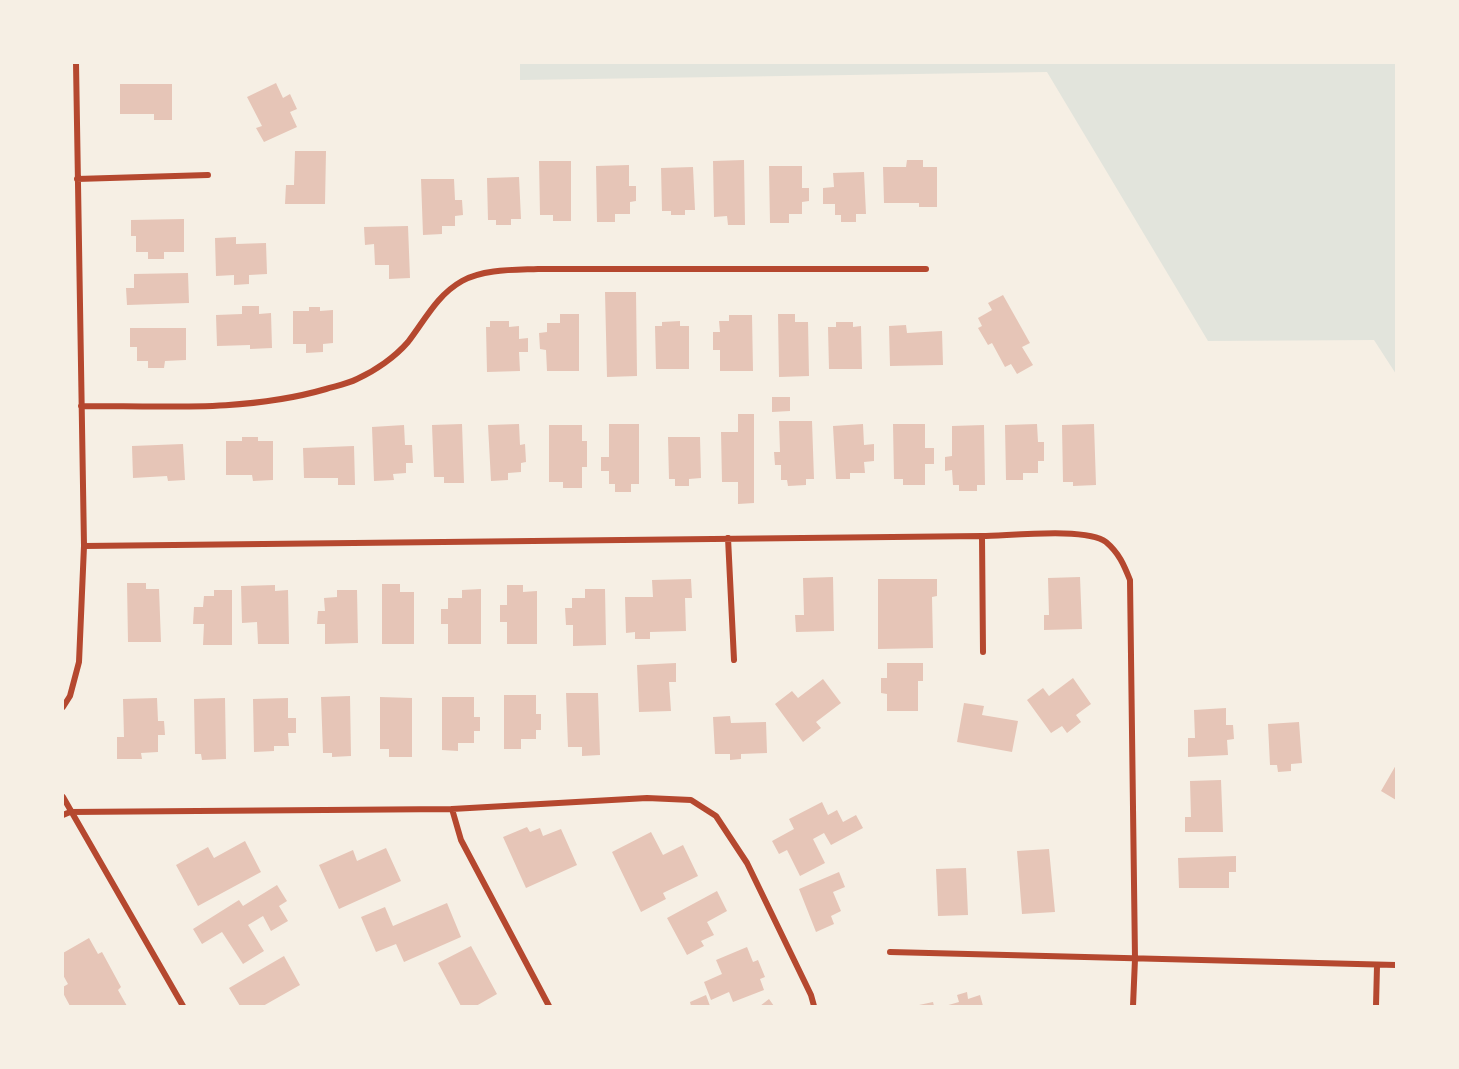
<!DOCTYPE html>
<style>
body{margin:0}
#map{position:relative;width:1459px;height:1069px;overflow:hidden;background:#f6efe4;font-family:"Asap Condensed",sans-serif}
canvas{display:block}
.frame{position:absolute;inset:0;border:64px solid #f6efe4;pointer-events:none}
</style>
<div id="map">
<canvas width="1459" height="1069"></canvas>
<div class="frame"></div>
</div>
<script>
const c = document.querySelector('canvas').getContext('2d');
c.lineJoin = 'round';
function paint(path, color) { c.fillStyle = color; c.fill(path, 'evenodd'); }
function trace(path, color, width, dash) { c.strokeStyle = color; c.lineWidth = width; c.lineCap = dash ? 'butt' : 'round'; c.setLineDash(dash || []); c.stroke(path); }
const green = new Path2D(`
 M520,63h876v311l-22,-34 -166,1 -161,-269 -527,8z`);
const building = new Path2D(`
 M276,83l7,15 7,-4 7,15 -7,3 7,15 -33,15 -8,-14 6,-2 -15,-29z
 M120,84h52v36h-18v-6h-34z
 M295,151h31l-1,53h-40l1,-19h8z
 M744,160l1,65h-17l-1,-9 -13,1 -1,-56z
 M907,160h16v7h14v40h-18v-4h-35l-1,-36h23z
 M539,161h32v60h-18v-6h-13z
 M629,165v21h7v15l-6,1v12h-15v8h-18l-1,-56z
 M769,166h33v22h7v13l-7,1v12h-13v9h-19z
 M693,167l2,43h-10v5h-14v-4h-9l-1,-43z
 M864,172l2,42h-10v8h-15v-7h-6v-11h-12v-16l11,-1 -1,-14z
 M519,177l2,42h-10v6h-15v-5h-8l-1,-42z
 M421,179h33l1,21h7l1,15 -8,1v10h-13v8l-19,1z
 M184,219v33h-20v7h-16v-7h-12v-16h-5v-16z
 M408,226l2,52 -21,1v-14h-14l-1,-21 -9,1 -1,-18z
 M236,237v7l30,-1 1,31 -18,1v9l-15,1v-10l-18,1 -1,-38z
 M188,273l1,30 -62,2 -1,-17h8v-14z
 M605,292h31l1,84 -30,1z
 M1003,295l27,48 -8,4 11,18 -16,9 -6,-10 -6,3 -13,-24 -4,2 -10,-17 4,-2 -4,-8 14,-8 -4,-7z
 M242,306h17v8l12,-1 1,35 -22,1v-4l-33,1 -1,-31 26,-1z
 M309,307h11v4l13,-1v33l-10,1v8l-17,1v-9h-13v-33h16z
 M560,314h19v57h-32l-1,-21 -6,-1 -1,-16 8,-1v-9h13z
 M778,314h17v8h13l1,54 -30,1z
 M729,315h23l1,56h-33v-21h-7v-18h7l-1,-11h10z
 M490,321h19v6l10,-1v13l9,-1v14h-9l1,19 -33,1 -1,-45h4z
 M680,321v5h9v43h-33l-1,-43h7v-4z
 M836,322h17v5l8,-1 1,43h-33l-1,-42h8z
 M906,325l1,8 35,-2 1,34 -53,1 -1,-40z
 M130,328h56v32l-21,1 -1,7h-16v-7h-11v-14h-7z
 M772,397h18v14l-18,1z
 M738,414h16v89l-16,1v-22h-16l-1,-50h17z
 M779,421h33l2,58h-8v6l-18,1 -1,-6h-6v-15h-6l-1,-13h6z
 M462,424l2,59h-20v-6h-10l-2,-52z
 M519,424l1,21 5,-1 1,18 -5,1v9l-13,1v7l-17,1 -3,-56z
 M609,424h30v60h-8v8h-16v-8h-6v-13h-8v-14h8z
 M863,424l1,21 10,-1v17l-10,1 1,11h-15v6h-14l-3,-53z
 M893,424h32v24h9v16h-9v21h-22v-6h-9z
 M1037,424l1,18h6v19h-6v12h-15v7h-17l-1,-55z
 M1094,424l2,61 -23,1v-4h-10l-1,-57z
 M404,425l1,20h7l1,18h-7v10l-13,1 1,6 -20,1 -2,-54z
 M549,425h33v16h5v26h-5v21h-19v-6h-14z
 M984,425l1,60h-8v6h-18v-6h-6l-1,-15 -7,1v-14l7,-1v-30z
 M242,437h16v4h15v39l-20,1 -1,-6h-26v-34h16z
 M668,437h32l1,41 -12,1v7h-14v-7h-6z
 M183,444l2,36 -17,1 -1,-5 -34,2 -1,-32z
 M354,446l1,39h-17v-7h-34l-1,-30z
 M833,577l1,54 -38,1 -1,-17h9l-1,-37z
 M1080,577l2,52 -38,1v-15h5l-1,-37z
 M691,579l1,19h-7l1,33 -36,1v7h-15v-7l-9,1 -1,-36h28l-1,-17z
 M878,579h59v17l-5,1 1,51 -55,1z
 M127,583h19v6h13l2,53h-33z
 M382,584h18v8h14v52h-32z
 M275,585v6l13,-1 1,54h-31l-1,-22 -15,1 -1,-37z
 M507,585h16v7l14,-1v53h-30v-22h-7v-17h7z
 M481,589v55h-33v-20h-7v-15h7v-11h14v-8z
 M585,589h20l1,56 -33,1v-21h-7l-1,-17h7v-10h13z
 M214,590h18v55h-29l1,-21h-11l1,-17h9l1,-11h10z
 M337,590h20l1,53 -33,1v-20h-8l1,-13h7l-1,-13 13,-1z
 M676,663v19h-7l2,29 -32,1 -2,-47z
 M887,663h36v18h-5v30h-31v-17l-6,-1v-15h6z
 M1073,678l18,26 -15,11 5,7 -14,11 -5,-7 -11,7 -24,-33 16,-12 6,8z
 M823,679l18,24 -25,19 5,6 -18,14 -28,-38 17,-13 6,7z
 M566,693h32l2,62 -18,1v-9h-14z
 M504,695h32v19h5v16h-5v9h-15v10h-17z
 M350,696l1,60 -19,1v-4h-9l-2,-56z
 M380,697l32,1v59h-23v-8h-9z
 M442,697h32v20h6v14h-6v12h-16v8l-16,-1z
 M157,698l1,23h6l1,14h-7v17l-17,1 1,6h-25v-22h7l-1,-38z
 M225,698l1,61 -24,1 -1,-6h-6l-1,-55z
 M288,698v20h8v15h-8l1,13h-15v5l-20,1 -1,-53z
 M964,703l20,3 -2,9 36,6 -6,31 -55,-10z
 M1226,708v17h7l1,14 -7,1 1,15 -40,2v-19h7l-1,-28z
 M730,716l1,7 35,-1 1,31 -26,1v5l-11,1v-6h-15l-2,-37z
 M1299,722l3,41 -11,1v7l-13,1 -1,-7h-7l-2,-41z
 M1396,765v35l-15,-9z
 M1221,780l2,52h-38v-15h6l-1,-36z
 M822,802l6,13 9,-5 6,12 13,-7 7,13 -32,17 -7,-12 -11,6 12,24 -25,13 -13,-26 -8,4 -7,-13 22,-12 -5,-10z
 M527,827l3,5 10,-4 3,8 18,-7 16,36 -51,23 -23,-51z
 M651,832l12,23 20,-10 15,31 -35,17 3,6 -25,13 -29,-60z
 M245,841l16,31 -63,34 -22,-41 32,-18 6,11z
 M386,848l15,33 -62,28 -20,-44 34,-15 4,11z
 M1049,849l6,63 -33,2 -5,-63z
 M1236,856v16h-7v16h-50l-1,-30z
 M966,868l2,47 -30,1 -2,-47z
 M839,872l6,15 -12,5 8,19 -10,5 3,8 -18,8 -17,-43z
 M277,885l10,16 -8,5 9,15 -17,10 -8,-15 -15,9 16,26 -21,13 -21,-32 -20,12 -9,-15 46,-29 4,6z
 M717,891l10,20 -20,11 7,13 -13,6 3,5 -17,9 -20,-37z
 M447,903l14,34 -57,25 -8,-18 -20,8 -15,-35 24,-10 8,19z
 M89,938l9,16 4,-2 19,35 -3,3 9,16h-57l-7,-13v-6l5,-3 -5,-9v-22z
 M471,946l26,48 -21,12h-15l-23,-43z
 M747,947l6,15 5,-2 7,17 -5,2 4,11 -31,12 -4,-10 -18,8 -7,-18 18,-8 -6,-14z
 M284,956l16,29 -37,21h-23l-11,-18z
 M967,992l1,7 12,-4 3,11h-38l14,-4 -2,-7z
 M706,995l4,11h-19l-1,-4z
 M769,999l5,7h-14z
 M933,1002l1,4h-15v-1z`);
const minor = new Path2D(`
 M77,179l131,-4
 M81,406c82,0 166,6 245,-17 10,-3 21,-5 31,-10 18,-8 38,-22 51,-37 17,-22 29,-47 54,-61 22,-12 52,-11 76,-12h388
 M982,536l1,116
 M728,538l6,122
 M84,546l898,-10c26,0 105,-9 124,6 13,11 18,23 24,38l5,379 -2,47
 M63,707l7,-11 9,-34 5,-116 -8,-483
 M63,797l120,209
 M452,809l9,31 88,166
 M63,815l7,-3 382,-3 195,-11 44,2 25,16 31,47 64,132 3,11
 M890,952l506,13
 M1376,1006l1,-40`);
paint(green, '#e2e4dc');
paint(building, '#e6c5b7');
trace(minor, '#b5482f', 6);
</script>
